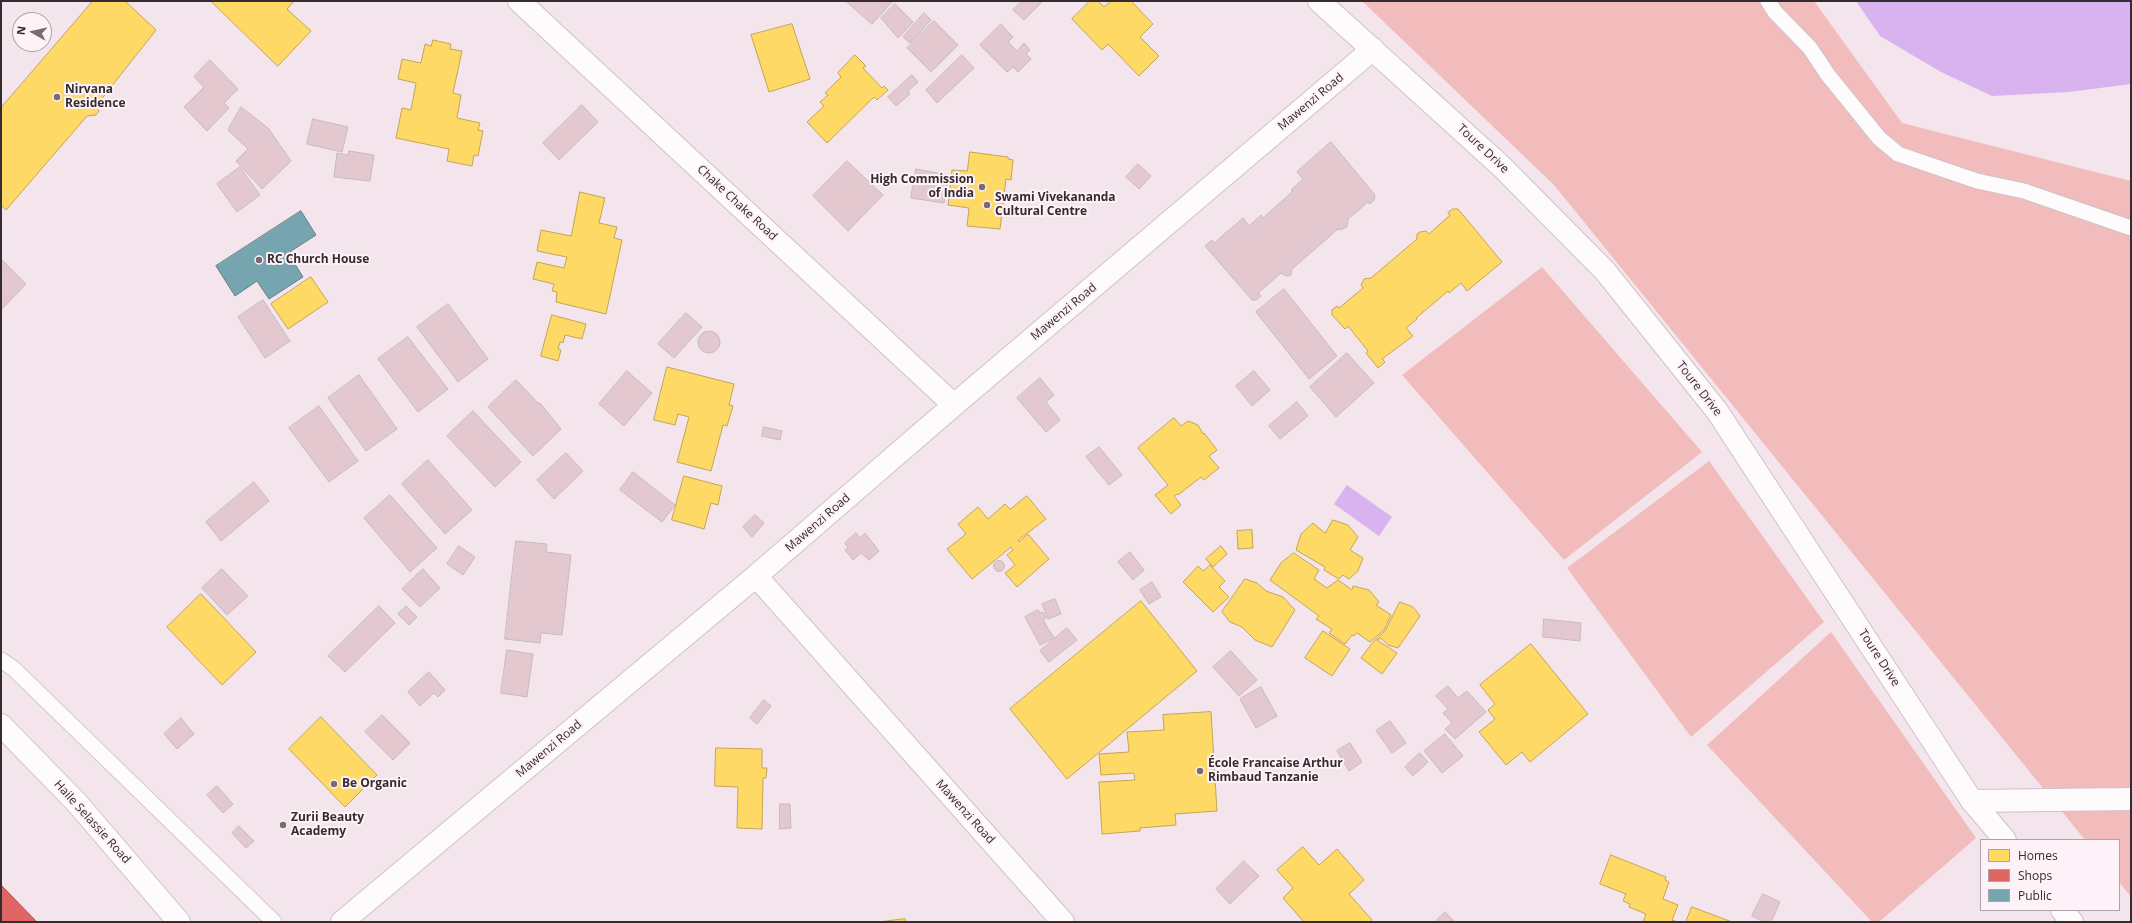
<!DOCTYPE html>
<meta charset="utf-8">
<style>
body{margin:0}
#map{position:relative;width:2132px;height:923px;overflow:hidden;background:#f4e5ec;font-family:"Open Sans",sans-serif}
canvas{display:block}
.frame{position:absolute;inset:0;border:2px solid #352b30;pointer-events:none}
.legend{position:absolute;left:1980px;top:839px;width:140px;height:72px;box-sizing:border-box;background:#fdf2f7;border:1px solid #ada2a7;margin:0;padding:5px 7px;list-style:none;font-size:12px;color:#352b30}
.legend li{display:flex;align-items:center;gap:8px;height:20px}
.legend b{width:20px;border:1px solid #ada2a7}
.north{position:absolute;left:12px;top:12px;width:40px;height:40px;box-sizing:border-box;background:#fdf2f7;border:1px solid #ada2a7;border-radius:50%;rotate:278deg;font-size:11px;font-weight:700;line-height:16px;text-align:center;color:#352b30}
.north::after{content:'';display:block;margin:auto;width:14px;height:18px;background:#786c72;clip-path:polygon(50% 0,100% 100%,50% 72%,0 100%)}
</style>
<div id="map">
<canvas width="2132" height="923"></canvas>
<div class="frame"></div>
<ul class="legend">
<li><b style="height:11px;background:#ffd966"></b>Homes</li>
<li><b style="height:11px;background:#e06666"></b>Shops</li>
<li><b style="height:11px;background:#76a5af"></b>Public</li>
</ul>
<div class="north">N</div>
</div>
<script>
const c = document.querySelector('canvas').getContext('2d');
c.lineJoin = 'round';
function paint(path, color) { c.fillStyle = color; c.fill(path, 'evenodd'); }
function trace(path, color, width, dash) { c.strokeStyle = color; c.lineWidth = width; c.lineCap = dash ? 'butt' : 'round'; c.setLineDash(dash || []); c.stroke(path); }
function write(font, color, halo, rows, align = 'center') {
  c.font = font + ' "Open Sans",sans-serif'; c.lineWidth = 4; c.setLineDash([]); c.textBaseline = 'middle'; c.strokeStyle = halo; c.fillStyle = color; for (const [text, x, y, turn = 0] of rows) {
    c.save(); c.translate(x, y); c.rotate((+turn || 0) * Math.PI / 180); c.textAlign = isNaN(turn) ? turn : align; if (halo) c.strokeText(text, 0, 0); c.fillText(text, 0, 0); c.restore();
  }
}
const green = new Path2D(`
 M1362,1h452l88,122 229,58v716l-12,-15v-42h-34l-531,-655z
 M1542,267l160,185 -138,108 -162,-185z
 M1709,461l115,161 -133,115 -124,-169z
 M1831,632l145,206 -97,84h-7l-165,-177z`);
const water = new Path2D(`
 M1856,1h275v83l-62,8 -77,4 -51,-24 -61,-36z
 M1347,485l45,32 -13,19 -45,-32z`);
const homes = new Path2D(`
 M93,1h32l31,29 -60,76 3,5 -3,4 -9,1 -81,94 -5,-5v-97z
 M211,1h83l-7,8 24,22 -33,35z
 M1090,1h8l6,6 7,-6h20l22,23 -13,13 19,19 -20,20 -31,-32 -6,6 -30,-31z
 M792,24l18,55 -41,13 -18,-57z
 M433,40l18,4 -1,5 12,2 -9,42 8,2 -4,23 23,5 -2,7 5,1 -5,25 -4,-1 -2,11 -25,-5 2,-12 -53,-11 6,-30 9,2 5,-27 -18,-4 4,-20 19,4 4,-19 6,2z
 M855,55l11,11 -3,2 19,20 2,-2 4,4 -11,10 -3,-3 -47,46 -20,-21 17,-16 -4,-4 8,-7 -3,-2 16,-16 -3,-4z
 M970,152l38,5v2l5,1 -2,20 -5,-1 -6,50 -33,-3 2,-18 -21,-3 4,-35 15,1z
 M580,192l25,6 -6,25 18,4 -3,11 8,2 -16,74 -50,-12 1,-10 -5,-1 2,-7 -21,-5 4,-17 27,6 3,-11 -30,-6 4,-21 30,6z
 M1453,209h5l44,53 -35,29 -6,-8 -12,10 -1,-2 -32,27 1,1 -11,9 7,8 -31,23 3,3 -7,6 -12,-15 2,-2 -20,-25 -3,3 -13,-14v-5l5,-4 2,2 24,-20 -2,-3 3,-6 7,-1 46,-39v-5l3,-2 6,-1 3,3 21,-19 -2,-2z
 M311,277l17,25 -40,27 -17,-25z
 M552,315l34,9 -4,15 -17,-4 -2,8 -3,-1 -2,7 3,1 -3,11 -17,-5z
 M667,367l67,17 -5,21 4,1 -6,20 -4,-1 -12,46 -34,-9 12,-45 -11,-3 -3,11 -21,-5z
 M1174,418l7,8 7,-5 10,4 5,9 1,-1 13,17 -8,6 10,12 -15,12 -3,-3 -23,18 -1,-1 -3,2 7,9 -10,9 -16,-19 13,-10 -30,-37z
 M684,476l38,10 -4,19 -7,-2 -7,26 -32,-9z
 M1027,496l19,23 -28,21 1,2 9,-8 21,25 -32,28 -12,-14 10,-8 -8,-10 6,-5 -2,-3 -39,32 -25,-30 19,-15 -8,-10 20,-17 10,12 17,-15 5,5z
 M1333,520l15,5 10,12 -8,13 13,8 -5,13 -9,8 -6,-4 -4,4 -15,-9 1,-3 -29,-17 5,-16 12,-11 12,10z
 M1252,530l1,18 -15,1 -1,-18z
 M1221,546l6,8 -14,13 -7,-8z
 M1294,553l25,17 -5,9 13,9 11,-8 14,10 1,-4 16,4 10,12 -3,3 15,10 -7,15 -14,12 -13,-9 -3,3 -2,-1 -7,9 -16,-11 3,-4 -16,-10 3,-3 -49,-36 11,-17z
 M1210,565l15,16 -6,6 10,10 -16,15 -30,-30 15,-16 5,5z
 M1245,579l12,4 9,8 17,6 12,13 -23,37 -17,-7 -13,-13 -12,-5 -8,-10z
 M201,594l55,58 -34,33 -55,-58z
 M1141,601l56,70 -130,108 -57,-70z
 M1400,602l13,5 7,9 -22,32 -10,-3 -7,-7 -4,2 20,13 -15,21 -21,-16 12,-16 12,-11z
 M1323,631l27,18 -18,27 -27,-18z
 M1531,644l57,70 -58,48 -8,-10 -16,13 -27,-33 16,-13 -7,-9 7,-6 -15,-19z
 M1211,712l6,99 -42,3 1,11 -36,3v3l-38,3 -3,-52 36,-2 -1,-7 -33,2 -2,-21 30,-2 -2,-20 37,-2 -1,-15z
 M321,717l56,58 -32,32 -56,-58z
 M716,748l46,1v19h5l-1,10h-3l-1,51 -25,-1 1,-41 -23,-1z
 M1303,847l16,18 18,-16 27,31 -15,14 23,26 -2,2h-66l-21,-24 10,-10 -16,-18z
 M1611,855l55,22 -1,3 4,2 -6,17 15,6 -6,15 6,2h-35l3,-8 -17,-7 1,-3 -7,-3 3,-7 -26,-10z
 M1692,907l40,15h-46z
 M905,919l1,3h-27z`);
const shops = new Path2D(`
 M1,885l36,37h-36z`);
const public = new Path2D(`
 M301,211l15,24 -28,18 15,24 -34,22 -12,-18 -22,15 -19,-30z`);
const building = new Path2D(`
 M846,1h47l-21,23z
 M1022,1h19l1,1 -18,18 -11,-10z
 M895,4l18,18 -15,16 -17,-20z
 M924,13l7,7 -21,23 -7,-6z
 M934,21l24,24 -27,27 -24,-24z
 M1001,24l12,13 -5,5 9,9 7,-8 6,7 -4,4 5,5 -13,13 -5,-5 -6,5 -27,-27z
 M962,55l12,13 -37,35 -11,-13z
 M210,60l28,29 -14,14 5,5 -22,23 -23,-24 20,-20 -10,-10z
 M912,75l6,7 -10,9 2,3 -14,12 -8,-9z
 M582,105l16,17 -39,38 -16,-17z
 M241,107l27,21 23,33 -29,28 -26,-28 12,-12 -20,-19z
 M313,119l35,8 -6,25 -35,-8z
 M1331,142l44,53 -1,5 -4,4 -2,-2 -20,17 -1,8 -7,3 -2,-1 -46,40 -1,6 -4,1 -6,-3 -23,20 3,3 -5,4h-4l-47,-54 7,-6 2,3 29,-25 6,8 12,-11 2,3 30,-27 -2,-1 12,-11 -6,-7z
 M349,151l25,4 -4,26 -36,-4 3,-24 11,2z
 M847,161l36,34 -35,36 -35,-35z
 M1138,164l13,12 -12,13 -13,-12z
 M240,167l20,28 -23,17 -20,-28z
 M916,169l33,6 -5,28 -33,-5z
 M1,259l25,25 -25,26z
 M1284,289l53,67 -28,23 -53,-67z
 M263,300l27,41 -25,17 -27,-41z
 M448,304l40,55 -30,23 -41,-55z
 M686,313l16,14 -28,31 -16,-14z
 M698 342a11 11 0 1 1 22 0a11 11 0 1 1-22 0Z
 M408,337l40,52 -30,23 -40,-53z
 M1347,353l27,30 -38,34 -26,-30z
 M627,371l25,22 -28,33 -25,-22z
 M1254,371l16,19 -18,16 -16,-20z
 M359,375l38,54 -31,22 -38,-53z
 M1040,378l14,17 -8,7 14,18 -14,12 -29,-34z
 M516,380l23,24 1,-1 21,26 -28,27 -45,-49z
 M1297,402l11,14 -28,23 -11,-13z
 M319,406l39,55 -29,21 -40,-54z
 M473,411l48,51 -26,25 -48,-51z
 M764,427l18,4 -2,9 -18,-4z
 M1099,447l23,28 -13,10 -23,-28z
 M566,453l17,18 -29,28 -17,-19z
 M428,460l44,50 -27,24 -43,-50z
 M633,472l42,33 -13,17 -42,-32z
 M254,482l15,19 -48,40 -15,-19z
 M390,495l47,53 -27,24 -46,-54z
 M755,515l9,8 -12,14 -9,-10z
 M856,533l4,5 5,-5 14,18 -10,9 -8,-7 -8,7 -8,-10 3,-2 -3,-5z
 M516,541l31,3 -1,8 25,3 -9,80 -21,-2 -1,10 -35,-4z
 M459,546l16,11 -12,18 -16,-11z
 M1130,552l14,18 -11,10 -15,-18z
 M993.5 566a5.5 5.5 0 1 1 11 0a5.5 5.5 0 1 1-11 0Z
 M222,569l26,27 -21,19 -25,-27z
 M423,569l17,19 -20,19 -18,-18z
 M1152,582l9,15 -12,7 -9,-14z
 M1055,599l6,15 -13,5 -6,-15z
 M379,606l16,17 -50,49 -17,-16z
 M406,606l11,11 -8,8 -11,-11z
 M1038,610l2,3 3,-1 3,6 -3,2 11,18 -14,7 -15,-28z
 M1544,619l37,4 -1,18 -37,-4z
 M1067,628l10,12 -28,22 -9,-11z
 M507,650l26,4 -6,43 -26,-4z
 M1231,651l26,29 -18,16 -26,-29z
 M429,672l16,18 -7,7 -4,-4 -14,13 -12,-14z
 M1448,686l10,12 9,-7 19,21 -31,27 -10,-10 7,-6 -9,-10 5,-4 -12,-13z
 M1261,687l16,29 -21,12 -16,-29z
 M764,700l7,6 -14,18 -7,-6z
 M382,715l28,28 -17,17 -28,-28z
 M181,718l13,16 -17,15 -13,-15z
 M1390,721l16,22 -14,10 -16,-22z
 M1445,734l18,22 -21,17 -18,-22z
 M1350,743l12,19 -13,9 -12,-20z
 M1420,753l8,9 -15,14 -8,-9z
 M217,786l16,18 -10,9 -16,-18z
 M780,804h10l1,24 -11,1z
 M239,826l15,15 -8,7 -14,-15z
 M1244,861l15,15 -29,28 -14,-15z
 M1763,894l17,8 -9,20h-7l-12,-6z
 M1445,912l10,10h-20z`);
const lane = new Path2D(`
 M1768,1l7,11 35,36 18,27 51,63 19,16 79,27 47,10 107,37
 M1,660l13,9 260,253`);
const street = new Path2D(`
 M519,1l435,404
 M756,576l307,346
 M1972,801l159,-2
 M342,922l414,-346 198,-171 419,-356`);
const secondary = new Path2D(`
 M1319,1l182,165 104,105 112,140 255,390 33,39
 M1,725l76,78 102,119
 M2062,910l10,12`);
const markers = [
 [57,97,4,"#786c72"],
 [982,187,4,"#786c72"],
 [987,205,4,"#786c72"],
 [259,260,4,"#786c72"],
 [1200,771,4,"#786c72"],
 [334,784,4,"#786c72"],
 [283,825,4,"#786c72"]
];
const poiNames = [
 ["Nirvana",65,90],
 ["Residence",65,104],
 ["High Commission",974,180,"right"],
 ["of India",974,194,"right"],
 ["Swami Vivekananda",995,198],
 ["Cultural Centre",995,212],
 ["RC Church House",267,260],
 ["École Francaise Arthur",1208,764],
 ["Rimbaud Tanzanie",1208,778],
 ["Be Organic",342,784],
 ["Zurii Beauty",291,818],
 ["Academy",291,832]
];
const streetNames = [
 ["Mawenzi Road",1311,102,-40],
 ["Toure Drive",1483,149,43],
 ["Chake Chake Road",737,203,43],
 ["Mawenzi Road",1064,312,-40],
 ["Toure Drive",1699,389,52],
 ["Mawenzi Road",818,523,-41],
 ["Toure Drive",1879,658,57],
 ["Mawenzi Road",549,749,-40],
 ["Mawenzi Road",965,812,48],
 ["Haile Selassie Road",92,822,48]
];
paint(green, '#f3bcbc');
paint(water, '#d9b2f0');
paint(homes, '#ffd966');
trace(homes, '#c2a556', 1);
paint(shops, '#e06666');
trace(shops, '#ad5456', 1);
paint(public, '#76a5af');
trace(public, '#628089', 1);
paint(building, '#e3c8d0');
trace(building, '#c6babe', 1);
trace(lane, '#cfc2c8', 17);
trace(street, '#cfc2c8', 24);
trace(secondary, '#cfc2c8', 24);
trace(lane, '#fdfbfc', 15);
trace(street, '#fdfbfc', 22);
trace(secondary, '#fdfbfc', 22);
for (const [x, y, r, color] of markers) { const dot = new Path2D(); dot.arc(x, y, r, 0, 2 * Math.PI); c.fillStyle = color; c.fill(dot); trace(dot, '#fdf2f7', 1.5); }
write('bold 12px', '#352b30', '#fdf2f7', poiNames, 'left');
write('12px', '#352b30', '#fdf2f7', streetNames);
</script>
